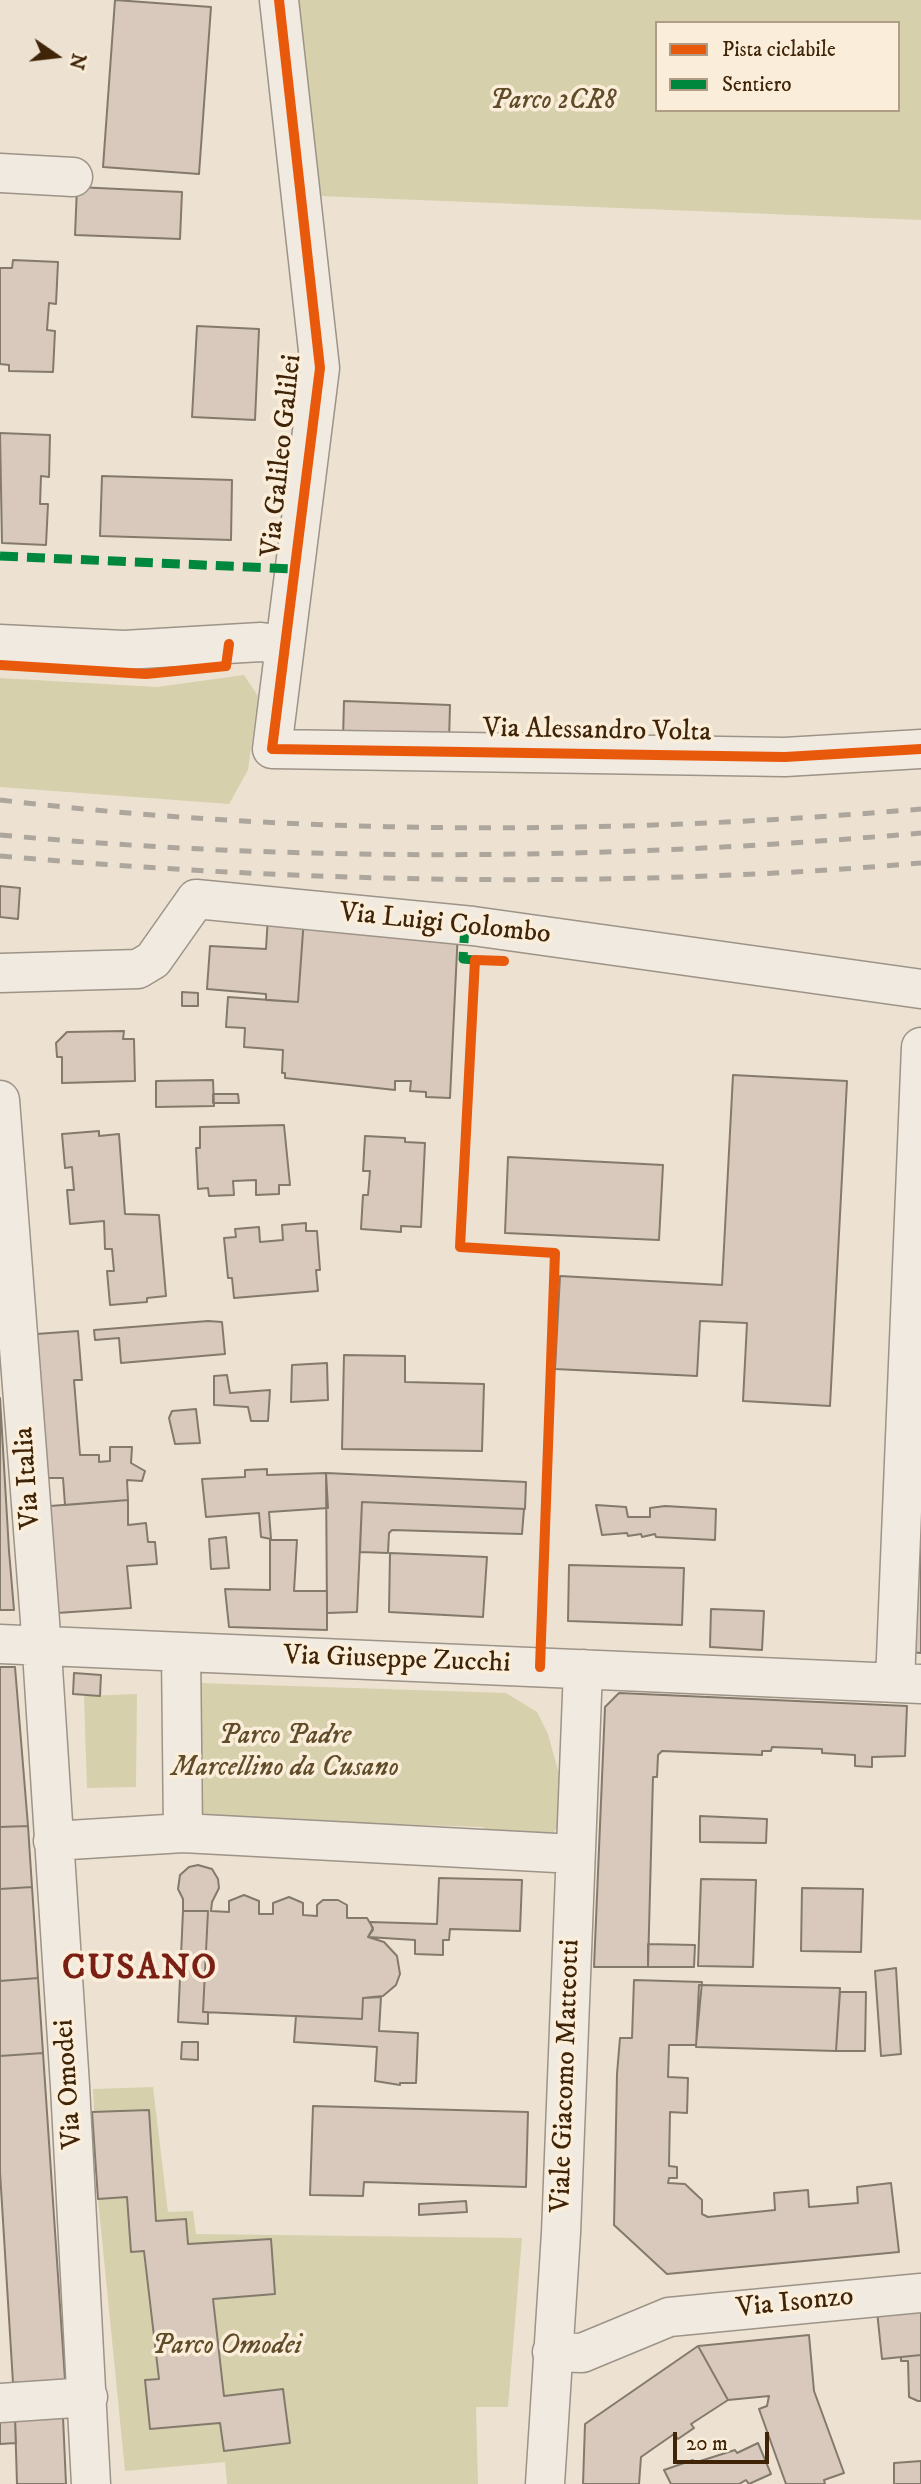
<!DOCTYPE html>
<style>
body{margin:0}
#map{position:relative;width:921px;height:2484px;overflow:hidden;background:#ede2d1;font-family:"IM FELL DW Pica",serif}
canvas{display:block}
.legend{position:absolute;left:655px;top:21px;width:245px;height:91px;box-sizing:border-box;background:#faeeda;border:2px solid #b09d86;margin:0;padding:9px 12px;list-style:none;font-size:21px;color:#402408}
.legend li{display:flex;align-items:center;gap:14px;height:35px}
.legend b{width:35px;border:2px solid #b09d86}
.north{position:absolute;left:21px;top:21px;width:70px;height:70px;-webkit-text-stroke:5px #faeeda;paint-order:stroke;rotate:104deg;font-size:19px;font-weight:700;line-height:28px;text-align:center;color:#402408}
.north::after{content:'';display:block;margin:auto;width:24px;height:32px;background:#402408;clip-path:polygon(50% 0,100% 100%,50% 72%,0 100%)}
.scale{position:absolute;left:673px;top:2432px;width:96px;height:32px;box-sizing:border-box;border:4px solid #402408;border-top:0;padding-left:9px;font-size:21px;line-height:24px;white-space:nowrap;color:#402408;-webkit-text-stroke:5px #faeeda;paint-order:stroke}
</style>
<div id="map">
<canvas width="921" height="2484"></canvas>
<ul class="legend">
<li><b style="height:9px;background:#e8590c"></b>Pista ciclabile</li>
<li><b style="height:9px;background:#00873e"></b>Sentiero</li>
</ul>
<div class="north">N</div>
<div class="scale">20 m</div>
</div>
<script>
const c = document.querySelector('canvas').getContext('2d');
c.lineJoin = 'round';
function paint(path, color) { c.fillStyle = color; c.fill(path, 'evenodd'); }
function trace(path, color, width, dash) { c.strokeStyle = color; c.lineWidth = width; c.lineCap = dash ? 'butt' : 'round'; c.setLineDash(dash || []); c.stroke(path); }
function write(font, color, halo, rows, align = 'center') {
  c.font = font + ' "IM FELL DW Pica",serif'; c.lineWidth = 7; c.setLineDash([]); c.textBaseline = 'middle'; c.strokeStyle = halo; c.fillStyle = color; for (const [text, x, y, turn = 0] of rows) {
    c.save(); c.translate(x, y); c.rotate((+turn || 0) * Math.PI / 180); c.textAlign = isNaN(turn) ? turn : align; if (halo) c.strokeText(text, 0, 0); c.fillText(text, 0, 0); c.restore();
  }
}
const green = new Path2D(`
 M296,0h625v220l-603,-24zM657,23h241v87h-241z
 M244,675l14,21 -10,74 -19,34 -229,-17v-109l157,9z
 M200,1683l306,10 31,19 11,22 12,44 -1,47 -13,18h-46l-17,-16 -283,-9z
 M137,1694l-1,93 -49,1 -3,-92z
 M153,2087l15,125 25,-1 3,23 326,4 -14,169h-32l2,77h-251l-2,-22 -100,9 -27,-272 -5,-110z`);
const building = new Path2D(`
 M115,0l96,7 -12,167 -96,-7z
 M77,187l105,5 -2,47 -105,-4z
 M13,260l45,2 -2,42 -7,-1 -2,27 8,1 -2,41 -44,-1v-6l-9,-1v-96h12z
 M197,326l62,3 -4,91 -63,-3z
 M0,433l50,2 -1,42 -8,-1 -1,28h8l-2,41 -44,-2z
 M102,476l130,4 -1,60 -131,-4z
 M344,701l106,4 -1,37 -106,-4z
 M0,886l20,2 -2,31 -18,-2z
 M268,916l36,2 -6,84 -32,-2v-6l-59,-5 3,-43 56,3z
 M304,917l154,13 -8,168 -24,-1v-5l-16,-1 1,-10h-16v9l-110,-12v-5h-3l1,-23 -39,-3 1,-19 -19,-1 2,-30 70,5z
 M182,992l16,1v13h-16z
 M124,1031l-1,8h11l1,42 -73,2v-26h-5l-1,-14 11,-11z
 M733,1075l114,6 -17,325 -87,-5 4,-78 -47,-2 -3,55 -142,-7 5,-93 162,9z
 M213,1080l1,26 -58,1v-26z
 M213,1094h25l1,9h-26z
 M284,1125l6,60h-11v9l-23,1v-15l-23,1 1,14 -25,1 -1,-8 -10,1 -2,-41h4v-21z
 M99,1131v5l20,-2 6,80 34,1 7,81 -19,2v4l-37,3 -3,-34h7l-2,-22h-7l-1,-28 -34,3 -3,-34h7l-2,-23 -7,1 -3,-34z
 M365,1136l40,2v4l20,1 -4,84 -20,-1v6l-40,-3 2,-34h5l2,-24h-7z
 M508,1157l155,8 -4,75 -154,-7z
 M306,1223v8h11l3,39h-4l2,21 -84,7 -2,-20h-4l-4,-40 12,-1 -1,-8 24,-2 1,15 23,-2 -1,-15z
 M208,1321l14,1 3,32 -104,9 -2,-25 -24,2 -1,-10z
 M78,1331l4,49h-8l6,75h19v7l11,-1v-14h22l-1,16 14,8 -3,10 -15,-1 1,20 -63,5 -2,-27h-16l-11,-144z
 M344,1355l61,1v26l79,2 -2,67 -140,-2z
 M327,1363l1,37 -37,2 1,-37z
 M227,1375l3,18 40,-3 -2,31h-17l-3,-14 -34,-2v-29z
 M0,1398l9,153 5,59h-14z
 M196,1409l4,34 -25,1 -6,-26 3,-7z
 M921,1432v221l-11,-1z
 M267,1469v6l59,-2 2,35 -59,4 2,27 -10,-2 -2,-24 -53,4 -4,-38 43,-2v-7z
 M326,1473l200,9 -1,27 -163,-7 -5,110 -30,1z
 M128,1500v25l18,-2 2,19h7l2,22 -30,2 4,42 -74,5 -7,-107z
 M362,1502l162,7 -2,25 -130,-4 -3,3 -1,20 -28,-1z
 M596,1505l30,2 2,10h22v-9l15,-2 51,3 -1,31 -59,-3 -1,-3 -13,3 -1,-3 -13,2 -1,-3 -25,2z
 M226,1537l3,31 -18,1 -2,-30z
 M270,1540h27l-3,51h33v39l-98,-3 -4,-38 45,1z
 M390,1553l97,4 -4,60 -94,-5z
 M569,1565l115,3 -2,57 -114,-4z
 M711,1609l53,2 -2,39 -52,-3z
 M0,1667h15l13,159 -28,1z
 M74,1673l27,2 -1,21 -27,-2z
 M619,1693l288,13 -2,50 -33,1v10l-17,-1v-11l-33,-2v-4l-50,-2 -1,4h-9v4l-100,-4 -4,4 -1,22h-4l-5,190h-54l11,-260z
 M700,1816l67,3 -1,24 -66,-1z
 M28,1826l4,61 -32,2v-62z
 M198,1865l14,4 6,10 1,9 -7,14 -1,9 18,1v-11l15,-6 15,6v13h14v-11l16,-6 14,6v12l14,1v-11l6,-5h15l9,5v13h20l6,10 -5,9 16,5 13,14 3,18 -4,11 -13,11 -20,2 -1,21 -159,-7 5,-101h-25v-12l-5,-10 2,-14 9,-8z
 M439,1878l83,2 -2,51 -70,-2 -1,11h-6v15l-28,-1v-14l-47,-3 5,-7 -3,-8 67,2z
 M701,1879l55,1 -3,87 -55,-1z
 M32,1887l6,91 -38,3v-92z
 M802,1888l61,1 -2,63 -60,-1z
 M183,1911h25l-5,101h5v12l-30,-2z
 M648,1944l47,1 -1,22h-46z
 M896,1968l5,86 -20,2 -6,-85z
 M38,1978l5,75 -43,3v-75z
 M634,1980l68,2 -6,63h-27l-1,32 20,1 -1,35 -17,-1 -1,54 8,1v11h-8l-1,5 17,1 17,16v14l6,3 67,-7 -1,-17 34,-3 1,17 49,-4 -1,-16 34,-4 8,69 -232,22 -53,-49 3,-151 3,-36h12z
 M699,1985l141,3 -4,63 -140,-4z
 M840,1992h26l-1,59h-29z
 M381,1997l-2,34 39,2 -2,50h-16v2l-25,-4 2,-34 -83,-5 2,-26 66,3 1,-21z
 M182,2042h16v18l-17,-1z
 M43,2053l22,327 -52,3 -13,-211v-116z
 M313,2106l215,6 -2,75 -162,-5 -1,14 -53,-1z
 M149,2110l7,111 30,-2 2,25 83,-5 4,55 -62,5 11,97 59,-7 7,54 -66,8 -4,-28 -70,6 -5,-49 14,-1 -15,-128 -13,1 -4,-55 -29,2 -6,-87z
 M466,2201l1,11 -48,3v-11z
 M921,2307v48l-39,4 -5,-48z
 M809,2335l5,56 30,82 -20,7 1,4h-39l-27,-75 8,-3 2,-10 -41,4 -30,-54z
 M698,2346l30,54 -37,24 3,4 -16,11 -4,-5 -33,23 -2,27h-56l2,-60z
 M921,2355v46h-3l-9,-4 -1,-36h-7v-4z
 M63,2417l3,67h-49l-2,-66z
 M15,2418l1,25 -16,1v-25z
 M758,2443l13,31 -22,10 -3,-4 -7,4h-68l-7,-14 29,-10 1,3 41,-13 2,3z
 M921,2461v23h-27v-21z`);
const minor = new Path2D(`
 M279,0l41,368 -48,381 513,8 136,-8
 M0,173l73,4
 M0,644l124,6 137,-8 22,3
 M0,973l138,-4 15,-9 43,-61 277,27 448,63
 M0,1100l40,521 30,465 21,398
 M0,1644l921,40
 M181,1652l2,181
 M895,1682l26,-635
 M53,1841l130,-8 392,21
 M552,2352l30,1 87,-36 252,-24
 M0,2403l88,-6
 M545,2484l16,-251 22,-564`);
const rail = new Path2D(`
 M0,800c306,36 614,35 921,9
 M0,835c307,28 614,25 921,-2
 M0,856c306,27 615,33 921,7`);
const quiet = new Path2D(`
 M0,556l294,13
 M465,925l-2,34 12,1`);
const cycleway = new Path2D(`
 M279,0l41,368 -48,381 513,8 136,-8
 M0,665l146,9 80,-8 3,-22
 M504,961l-29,-1 -15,287 95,6 -15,414`);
const parkNames = [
 ["Parco 2CR8",553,102],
 ["Parco Padre",285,1737],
 ["Marcellino da Cusano",285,1769],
 ["Parco Omodei",227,2347]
];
const streetNames = [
 ["Via Galileo Galilei",283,456,-84],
 ["Via Alessandro Volta",597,732,1],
 ["Via Luigi Colombo",445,925,6],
 ["Via Italia",29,1478,-94],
 ["Via Giuseppe Zucchi",397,1661,2],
 ["Viale Giacomo Matteotti",567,2076,-88],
 ["Via Omodei",70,2084,-94],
 ["Via Isonzo",795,2304,-6]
];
const districtNames = [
 ["CUSANO",140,1971]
];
paint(green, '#d7d0ad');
paint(building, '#d8c9bc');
trace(building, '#847a6c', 2);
trace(minor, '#9d9387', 41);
trace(minor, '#f0eae1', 38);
trace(rail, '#ada69d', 5, [12, 12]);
trace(quiet, '#00873e', 9, [18, 9]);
trace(cycleway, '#e8590c', 10);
write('italic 28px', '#614c2a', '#faeeda', parkNames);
write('28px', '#402408', '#faeeda', streetNames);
c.letterSpacing = '2px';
write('bold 35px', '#7a1f14', '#faeeda', districtNames);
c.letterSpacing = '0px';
</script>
